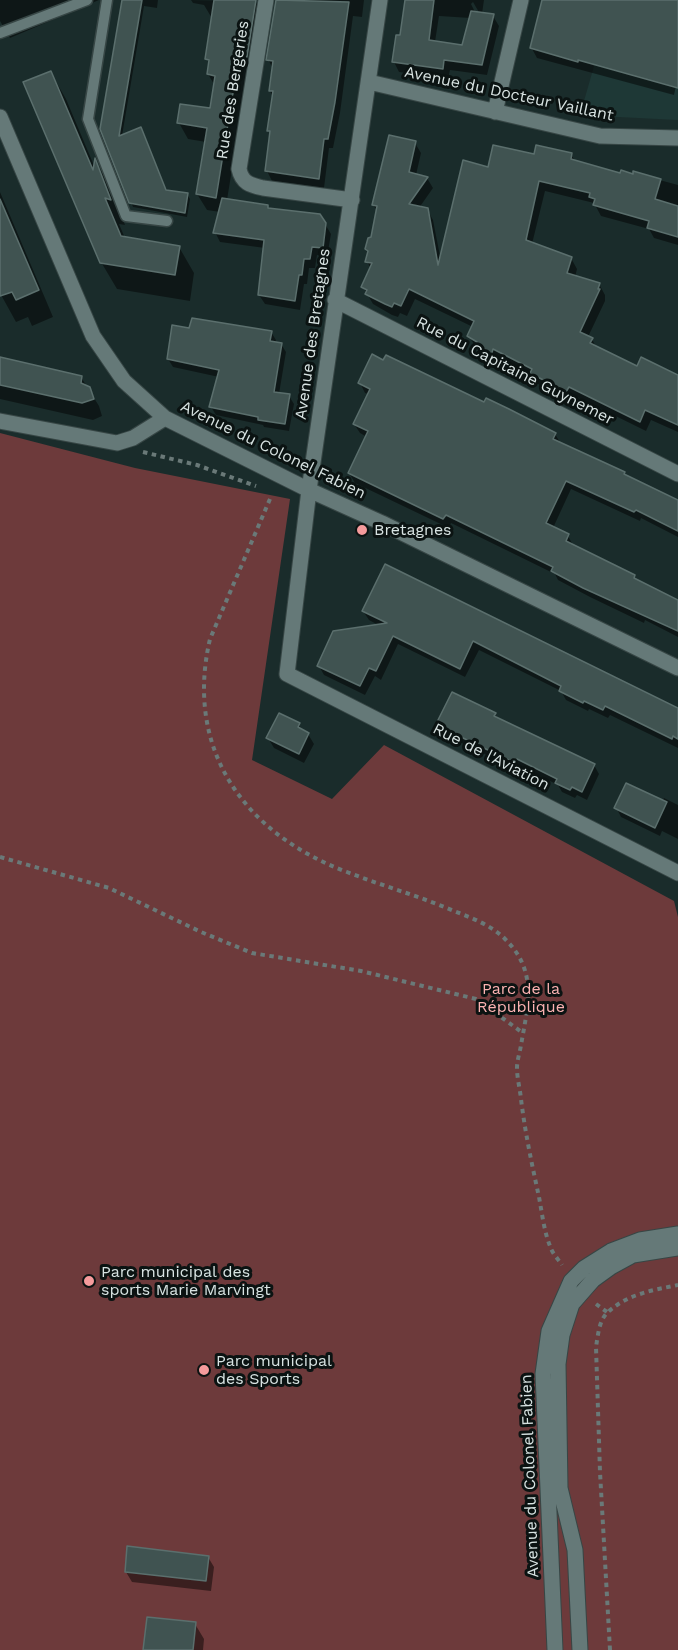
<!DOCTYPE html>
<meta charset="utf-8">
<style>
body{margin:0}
canvas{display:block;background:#1a2c2b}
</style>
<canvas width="678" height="1650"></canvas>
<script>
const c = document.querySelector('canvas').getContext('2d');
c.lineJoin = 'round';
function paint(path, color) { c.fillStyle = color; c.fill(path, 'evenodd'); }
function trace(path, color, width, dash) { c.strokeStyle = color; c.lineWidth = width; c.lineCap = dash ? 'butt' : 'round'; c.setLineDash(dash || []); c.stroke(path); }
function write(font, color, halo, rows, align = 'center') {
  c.font = font + ' "Work Sans",sans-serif'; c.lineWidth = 6; c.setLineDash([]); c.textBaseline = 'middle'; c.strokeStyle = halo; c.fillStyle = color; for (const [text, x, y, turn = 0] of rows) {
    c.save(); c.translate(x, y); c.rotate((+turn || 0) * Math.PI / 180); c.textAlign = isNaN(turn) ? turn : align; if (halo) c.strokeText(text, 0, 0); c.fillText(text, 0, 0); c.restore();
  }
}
const built = new Path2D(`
 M613,0h65v120l-98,-5z`);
const green = new Path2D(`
 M0,433l135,35 155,31 -38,261 80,39 52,-54 290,156 4,16v733h-678z`);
const shadow = new Path2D(`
 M0,0h99l-89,38 -10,-17z
 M124,0h34l-1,8 -13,-2 -22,130 22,-2 22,57 21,3 3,5 -3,18 -54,-10 -31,-78z
 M191,0l64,1 10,16 -17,54 -21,129 40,6 2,3 56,15 6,10 -4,23 -10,-2 -2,13h-6l-2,16h-3l-4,26 -35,-6 -6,-9 6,-47 -45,-6 -5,-10 5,-20 -13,-2 -10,-16 9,-52 -18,-3 -9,-16 32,-13 4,-24 -7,-12 2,-9 -3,-6 6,-39 -9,-15 -11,-2z
 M277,0h87l-2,17 -9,-1 -13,97 -7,35h-4l-5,40 -52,-7 -5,-10 4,-36 -2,-4 4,-34 -3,-6 3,-22 -5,-10z
 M407,0h77l-2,14 11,2 6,10 -12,49 -37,-5 -2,9 -49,-7 -5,-10 7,-25zM473,2l7,12h-4l-5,-10zM439,16l31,2 -6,29 -29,-5z
 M542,0h136v76l-4,19 -137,-37 -6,-11 12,-45z
 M51,73l15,26 29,69 1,-6 14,24 15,39 -6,-1 6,14 54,9 15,26 -4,28 -73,-12 -16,-27z
 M415,143l6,10 -5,22 11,3 6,10 -14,20 8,1 6,11 8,41 48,-92 46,-13 36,-1 5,7 45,13 13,1v-3l44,12v60l-24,-7 -5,-9 -48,-13 -7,-13 -49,-12 -13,53 39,14 6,11 -2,8 24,7 6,11v6l-17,36 4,2 4,8 42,21 40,9v55l-27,-12 -5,11 -71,-35 -3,5 -34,-17 -4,-7 -35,-18 -3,6 -14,-7 -13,-22 4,-9 -58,-28 -8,17 -7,-3 -2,4 -6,-2 -19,-11 -10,-17 8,-18 -4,-8 11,-49 -5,-7z
 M0,192l53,125 -21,9 -4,-9 -12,5 -16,-29z
 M190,330l81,2 5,8 -1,3 6,1 5,8 -7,42 10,2 5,8 -5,27 -25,-4 -1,-2 -47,-10 -5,-8 8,-30 -46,-10 -5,-8z
 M0,358l81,19 18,29 3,10 -9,4 -93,-21z
 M360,383l125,21 70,30 6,10 117,57v36l-37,-19 -1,3 -69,-32 -18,39 15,8 5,9 61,31 3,6 41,20v35l-33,-17 -1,3 -54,-26 -32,-17 -3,-6 -104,-51 -2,5 -94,-45 -6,-10 18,-36 -7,-4 -6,-9 15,-30 -4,-1z
 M386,566l292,143v39l-68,-33 -2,3 -19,-9 -1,2 -22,-11 -5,-9 -82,-41 -14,27 -67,-33 -17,36 -6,-4 -10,19 -41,-20 -5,-9 61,-40 -11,-6 -6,-9z
 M495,714l3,5 96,46 5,9 -12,26 -10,-5 -2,3 -13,-6 -4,-7 -36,-18 -2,4 -75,-36 -6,-9z
 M299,724l3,7 6,3 6,10 -10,19 -30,-15 -6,-10z
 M664,798l14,7v34l-16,-8 -2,5 -39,-19 -5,-10 46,-6z
 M208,1557l6,10 -3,24 -79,-9 -6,-10z
 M195,1624l9,15 -1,11h-58z`);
const building = new Path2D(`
 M122,0h20l-23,136 22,-9 25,63 22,3 -3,20 -56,-10 -29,-74z
 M214,0h42l-9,57 -8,-1 -23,142 -20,-4 11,-66 -30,-5 3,-19 30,4 5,-32 -8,-2 2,-14 -4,-1z
 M276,0l73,2 -14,100 -7,37h-4l-5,40 -54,-8 5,-40h-3l6,-40h-4l4,-30 -7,-1z
 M405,0h29l-5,40 33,5 9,-34 23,3 -12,51 -38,-5 -1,9 -51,-7 4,-27h4z
 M542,0h136v88l-100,-28v2l-48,-14z
 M51,71l42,99 2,-12 16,42 -6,-2 16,38 59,10 -5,29 -75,-12 -77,-181z
 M389,135l27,6 -7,31 19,5 -19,27 19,4 10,57 25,-105 25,7 5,-22 41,9 2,-9 36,8 -1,6 49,14 1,-3 12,4v-3l28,8 -6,20 23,7v31l-31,-9 2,-7 -56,-16 2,-6 -6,-2 1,-4 -51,-12 -13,59 46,17 -5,16 33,10 -2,6h2l-20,43 13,6 -3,5 47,23 4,-9 37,18v50l-33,-15 -5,12 -71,-35 -3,5 -36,-19 2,-4 -39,-20 -2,7 -17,-8 3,-6 -10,-6 7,-15 -65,-32 -8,17 -7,-3 -2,4 -7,-3 -20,-10 2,-4 -6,-3 11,-24 -7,-1 3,-11 -3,-2 3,-11 3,-1 6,-31 -5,-1z
 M222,198l46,7v3l52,6 6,9 -3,25 -11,-1 -2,12h-6l-2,16h-3l-4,26 -37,-6 6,-55 -51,-7z
 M0,199l39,91 -23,10 -4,-8 -12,4z
 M192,318l80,13 -2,10 12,2 -8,49 16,2 -5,30 -27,-4v-3l-49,-10 10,-37 -52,-11 5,-34 17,3z
 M372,354l11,6 3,-5 98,47 2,-4 23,11 47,24 -3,6 72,33 -1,2 54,26v31l-42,-21 -2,2 -68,-31 -20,42 23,11 -3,7 69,34 -1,3 44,22v31l-95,-43 -32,-17 2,-4 -107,-52 -3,4 -95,-46 20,-42 -15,-7 17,-35 -12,-6z
 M0,357l82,19 -1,7 9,4 4,12 -12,4 -82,-18z
 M385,564l293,144v31l-5,-3 -1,3 -67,-33 -2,4 -19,-9 -1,2 -24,-12 2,-5 -88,-45 -13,28 -67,-33 -17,35 -7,-3 -9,18 -43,-20 16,-35 54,-8 -25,-12z
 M452,692l44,21 -2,3 101,48 -13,28 -10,-5 -2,3 -15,-7 2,-4 -40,-20 -2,4 -77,-37 1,-3 -2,-1z
 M279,713l21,10 -2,4 11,6 -10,21 -33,-16z
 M626,783l41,19 -12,26 -41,-20z
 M127,1546l82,10 -3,25 -81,-9z
 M147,1617l49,5 -3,28h-50z`);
const path = new Path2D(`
 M143,452l54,13 59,21
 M270,499l-60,140c-26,111 35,195 137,233 36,14 72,24 107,39 18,7 37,14 51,28 33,32 23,66 16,106 -1,7 -4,15 -4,23 0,10 3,21 4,31 4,33 11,66 18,98 3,16 5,34 11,49 2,7 8,13 12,19
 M0,857l109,31 92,44 51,21 109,18 115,28 47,34
 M596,1304l11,8
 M610,1650l-10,-178 -4,-125c2,-12 3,-27 12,-35 20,-18 45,-22 70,-27`);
const service = new Path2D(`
 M107,0l-19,119 38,97 41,5
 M0,33l87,-33`);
const minor = new Path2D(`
 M266,0l-27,169c3,14 11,16 24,19l89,12
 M380,0l-71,490 -22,184 391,199
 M369,82l231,54 78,2
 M495,112l26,-112
 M0,117l93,219 31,45 41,37 144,72 73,33 296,145
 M335,300l343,174
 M0,421l117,22 16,-5 32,-20
 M555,1650l-12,-276 6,-43 22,-50 13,-13 27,-17 29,-11 38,-6
 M580,1650l-5,-100 -15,-62 -2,-124 4,-29 10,-31 21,-24 18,-13 22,-12 45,-7`);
const markers = [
 [362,530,6,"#f59b9c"],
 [89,1281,6,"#f59b9c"],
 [204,1370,6,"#f59b9c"]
];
const streetNames = [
 ["Rue des Bergeries",233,90,-81],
 ["Avenue du Docteur Vaillant",509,94,12],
 ["Avenue des Bretagnes",313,334,-82],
 ["Rue du Capitaine Guynemer",515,371,27],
 ["Avenue du Colonel Fabien",273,450,26],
 ["Rue de l'Aviation",491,757,27],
 ["Avenue du Colonel Fabien",530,1476,-92]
];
const poiNames = [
 ["Bretagnes",374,530],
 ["Parc municipal des",101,1272],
 ["sports Marie Marvingt",101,1290],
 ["Parc municipal",216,1361],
 ["des Sports",216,1379]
];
const parkNames = [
 ["Parc de la",521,989],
 ["République",521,1007]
];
paint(built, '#1e3836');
paint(green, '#6d3a3b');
paint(shadow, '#0007');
paint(building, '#405351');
trace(building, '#5b6f6d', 1.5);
trace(service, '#374645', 13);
trace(minor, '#374645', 17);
trace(path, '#6a7978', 4, [4.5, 4.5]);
trace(service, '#657978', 10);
trace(minor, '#657978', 15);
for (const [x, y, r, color] of markers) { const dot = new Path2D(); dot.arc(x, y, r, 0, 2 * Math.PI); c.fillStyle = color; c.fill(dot); trace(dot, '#0b1312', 2); }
write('16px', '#d8e3e2', '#0b1312', streetNames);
write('16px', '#d8e3e2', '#0b1312', poiNames, 'left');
write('16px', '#fcb2b2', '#0b1312', parkNames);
</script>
